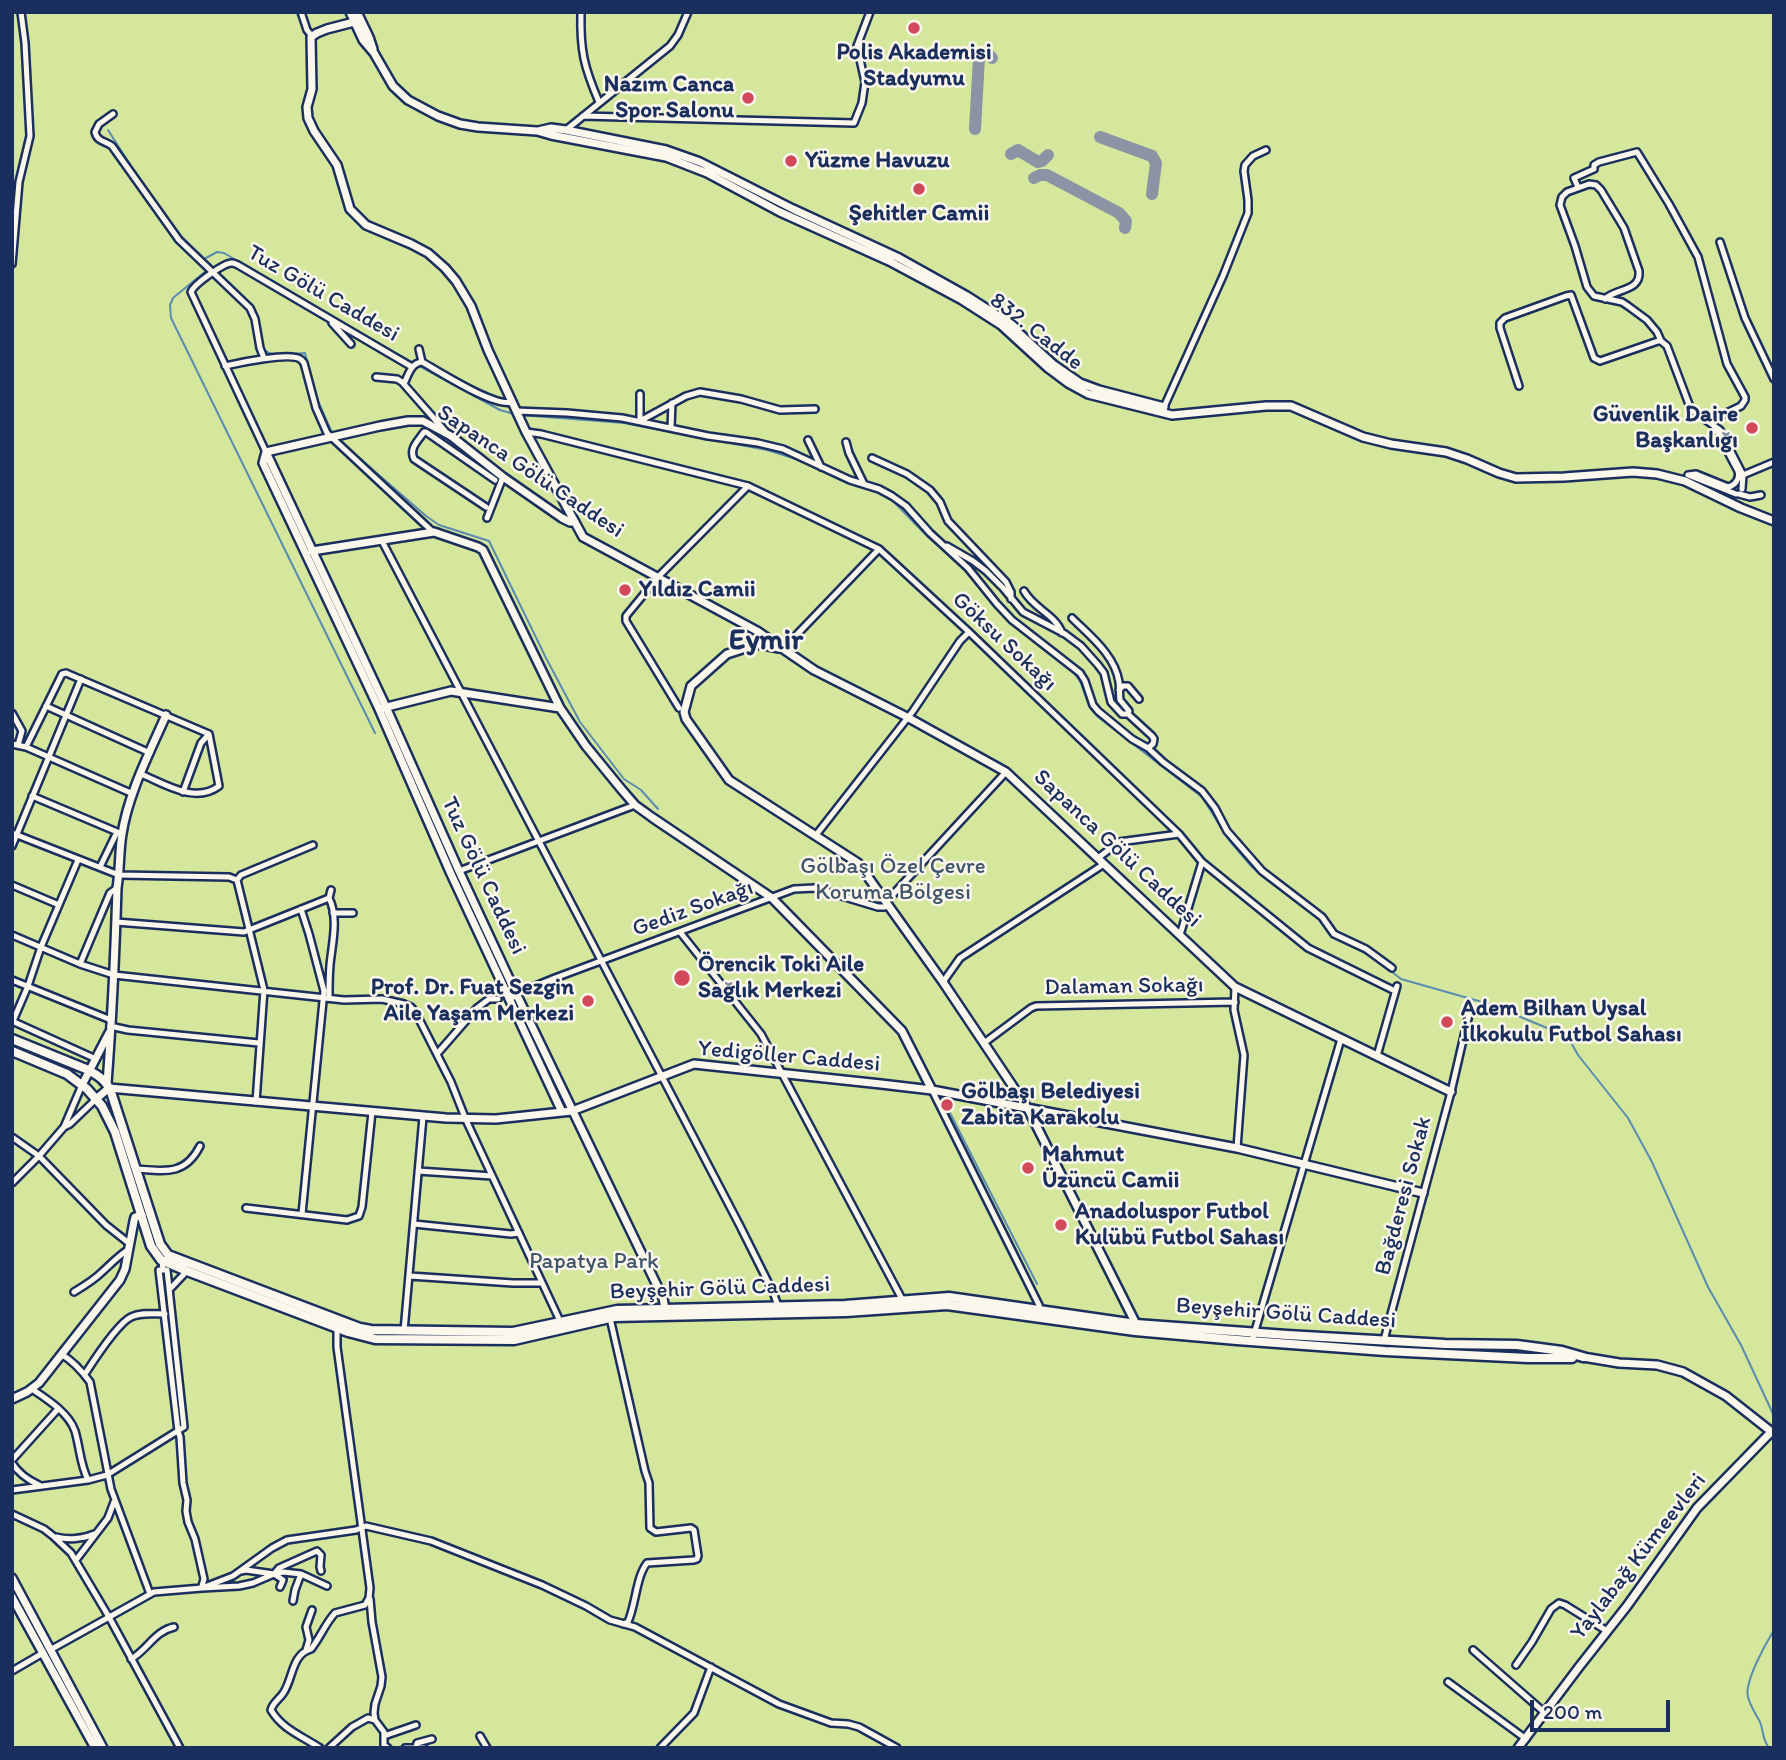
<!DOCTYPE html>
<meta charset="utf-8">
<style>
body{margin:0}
#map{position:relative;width:1786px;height:1760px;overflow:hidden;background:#fbf7ec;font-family:Itim,sans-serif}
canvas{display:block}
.frame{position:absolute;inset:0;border:14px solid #1b2f5e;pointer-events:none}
.scale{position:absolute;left:1530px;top:1700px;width:140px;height:32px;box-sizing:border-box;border:4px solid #1b2f5e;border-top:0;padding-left:9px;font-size:21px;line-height:24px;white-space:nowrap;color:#1b2f5e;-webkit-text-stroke:5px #fbf7ec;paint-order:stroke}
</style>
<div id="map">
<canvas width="1786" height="1760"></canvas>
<div class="frame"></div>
<div class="scale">200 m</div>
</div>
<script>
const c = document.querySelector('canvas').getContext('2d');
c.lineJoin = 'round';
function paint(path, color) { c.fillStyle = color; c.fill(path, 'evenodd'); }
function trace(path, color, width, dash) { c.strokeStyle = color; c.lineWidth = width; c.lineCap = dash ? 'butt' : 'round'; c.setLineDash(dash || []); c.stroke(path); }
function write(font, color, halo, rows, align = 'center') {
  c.font = font + ' Itim,sans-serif'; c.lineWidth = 5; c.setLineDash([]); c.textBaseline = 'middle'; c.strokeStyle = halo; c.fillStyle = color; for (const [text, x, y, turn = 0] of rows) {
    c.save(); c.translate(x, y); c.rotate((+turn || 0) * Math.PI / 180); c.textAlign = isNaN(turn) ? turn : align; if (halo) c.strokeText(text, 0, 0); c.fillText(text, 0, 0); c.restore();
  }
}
const green = new Path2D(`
 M12,12h1762v1736h-1762z`);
const stream = new Path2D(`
 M108,130l23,36 48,68 74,72 5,10 3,21
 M204,259l13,-7 7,1 164,96 112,61 14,4
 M212,266l-39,32 -3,7 1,13 204,415
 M263,349l6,4 8,2
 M293,354l12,-1 13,48 15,34
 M520,415l104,8 143,27 32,10 48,23 35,11 12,8 31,32 38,34 42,48
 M340,441l86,75 13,9 50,16 57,117 34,64 44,57 17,11 17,19
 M1011,623l32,26 29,22 8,10 9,25 9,11 104,80 27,43 22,26 12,11 54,40 14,19 42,21 28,22 88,25 63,26 17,9 9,16 50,63 24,44 56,125 33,58 33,71
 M952,1101l-3,10 88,173
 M1769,1748c-7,-9 -5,-16 -9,-26 -4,-8 -10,-16 -12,-25 -4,-15 18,-54 26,-67`);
const taxiway = new Path2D(`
 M975,129l4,-71 6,-4h3l4,4
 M1100,137l52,19 4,7 -4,31
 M1011,154l7,-4 20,12 4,-1 6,-6
 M1034,178l6,-3h7l72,38 7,8 -1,7`);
const minor = new Path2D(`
 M301,12l6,18 5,6
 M581,12c-1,39 3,55 18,90
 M113,114l-14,10 -4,8c2,10 11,9 17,14l67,94 71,68 5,11 5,29 4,10
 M583,116l271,7 8,-20 3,-21 -8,-36 13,-34
 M566,130l104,-84 8,-11 10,-23
 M1578,187l-4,-9 20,-9v-4l5,-3 38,-10 32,52 29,53 29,107 18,33v3l-4,6 -27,13
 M1720,242l25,76 29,61
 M12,264l7,-82 11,-46 -5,-93 -4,-31
 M1605,299c11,-11 36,-7 34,-28l-15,-43 -23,-38 -5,-5 -7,-1 -22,8 -5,5 -2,8 15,41 12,41 7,9 28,6 6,4 19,14 10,12 4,9
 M332,323l19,21
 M419,349l3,13
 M225,366c13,-3 65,-14 75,-7 2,1 3,3 4,4l12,45 11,25 106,99
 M376,377l21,2 5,3 43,49
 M404,384c4,-9 7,-21 18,-22 18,10 72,45 89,40
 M1519,386l-19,-58v-5l5,-5 61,-22 5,-1 23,63 6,3 58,-20h3l6,5 23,61 3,4 27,19 23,45 -1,14
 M640,394v27l46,-25 14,-4 41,7 39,11 35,-1
 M1164,407l59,-131 25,-63v-13l-4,-29 1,-6 8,-9 13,-6
 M516,411l51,2 55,5 86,18 50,7 25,6 67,31 29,9 13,7 14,10 24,27 38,35 29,36 15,16 68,53 5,8 8,24 5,6 34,28 16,9 15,14 39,29 13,17 12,23 35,40 60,46 12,17 32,15 26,19
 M671,428l1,-25
 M526,432l15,2 207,52 131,63 90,83 210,202 23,28 106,86 87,43
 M808,440l13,27
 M846,442l3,11 15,31
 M266,452l-75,-160c3,-8 27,-24 36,-28 6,-2 6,-1 11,1l174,102
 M872,458l35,16 23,16 10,12 8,19 58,61 5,10v7
 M1688,475l8,-1 32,13c8,-2 12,-9 10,-16l-24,-45
 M1688,475l48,19
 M1743,475l31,-13
 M1739,494l11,3 11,-2
 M486,507l-72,-48c-5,-11 4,-18 10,-27h2l69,48
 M487,518l16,-41
 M382,541l357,683 34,68 5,14
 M947,546l26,15 13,10 17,17 20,24 42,22 16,12 17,19 6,8 7,29 11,12h6l1,-3 -9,-11c-1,-6 0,-12 -1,-18 -4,-27 -29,-46 -47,-64
 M1024,591c10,18 31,23 38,42
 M783,649l96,-100
 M1119,690l4,-4h5l11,13
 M46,706l104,47
 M679,708l-53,-87v-5l32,-39 90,-91
 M12,713l10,18 -4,14
 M1128,714l24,22 2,3 -1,5 -5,4
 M12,744l14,3 107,47
 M26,747l36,-73 4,-1 143,61 10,52c-24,18 -54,-2 -78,-12
 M183,792l18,-49 8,-9
 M32,796l90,38
 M12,833l107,42 110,2 8,3
 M816,835l97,-124 47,-70 9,-9
 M12,846l69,-167
 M1098,858l21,-16 60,-8
 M100,867l17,-35
 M459,871l176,-66
 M237,880l27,110 -8,112
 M237,880l4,-5 72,-30
 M12,885l47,20
 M886,902l120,-130
 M301,909l8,25 15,57 -22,223
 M333,913h20
 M116,922l128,10 85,-34 2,-8
 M680,932l81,102 142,267
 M12,935l68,29 34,11 230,25 38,-1 22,5 7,3 5,6 35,69 15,38 94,201
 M1180,935l22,-73
 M80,964l30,-71 7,-5
 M12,980l99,40
 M943,982l17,-24 144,-94
 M1235,987l-1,23 10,45 -7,93
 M329,998c0,-11 0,-22 1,-33 2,-21 9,-47 -1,-67
 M510,999l13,-8 32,-13 239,-89 21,-1 63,19h6l4,-1
 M12,1021l84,38
 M13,1021l15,-35 13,-39 37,-87
 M110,1026l18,4 131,13
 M984,1043l47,-35 5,-2 199,-4
 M437,1054l40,-46 12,-9h9
 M1377,1056l20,-70
 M932,1090l107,215 1,6
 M64,1127l18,-42
 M12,1137l27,19 67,69 24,19
 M136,1169c28,2 49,7 64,-23
 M418,1171l74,5
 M12,1183l27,-27 25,-29 6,-3 26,-25
 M246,1208l101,12 12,-4 3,-9 10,-95
 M414,1224l97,10 8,-1
 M163,1270h-4l19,161 2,6 3,46 4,17 -1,11 2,11 7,17 9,40 -2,7
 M410,1276l103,7h29
 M169,1290l18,-19
 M74,1292c10,-6 20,-12 28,-20 9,-8 16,-16 27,-23
 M610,1318l35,153 4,12 1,45 6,4 35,-4 3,2 4,26 -1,3 -3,1 -47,3c-11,14 -11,41 -19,59l-5,2
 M404,1331l19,-214
 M1384,1340l67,-248 19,-82
 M1252,1341l89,-302
 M61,1354c12,7 21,17 29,28l21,107 39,105
 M85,1374c9,-14 32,-50 46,-57 10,-5 23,-3 34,-3
 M32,1389c15,10 37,24 43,42 5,17 5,33 13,49
 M12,1460l46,-51
 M12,1463c7,11 16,17 27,22
 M12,1490l76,-10 19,-5 77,-48 -17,-157h-4l-1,-9
 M12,1514l32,15 9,7 18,17 38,64 71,131
 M56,1537c12,3 27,2 38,-3
 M76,1560l32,-42 6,-16
 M241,1571l5,-1 28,4 5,-6 38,-17 4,4 -1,12 1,4
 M274,1574l9,6 -3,7
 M202,1588l31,-12 39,-28 15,-8 69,-10 10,-4 65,15 111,44 44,21 24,14 25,7 144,77 52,19 17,1 11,3 38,21
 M370,1599l2,23 10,55 -1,9 -6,18 -1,9 1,7 9,12v13l4,3
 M293,1601l2,-11 6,-16
 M50,1650l104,-58 48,-4 37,-2 14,-3 21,-9 9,-2 18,2 26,12
 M306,1650l3,-10 -3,-13 6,-17
 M1473,1650l72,63
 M131,1659c16,-9 24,-28 43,-32
 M1516,1665l16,-23 19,-33 8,-6 6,2 42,26
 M12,1671l31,-18
 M1448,1682l78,57
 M384,1736l32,-11
 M480,1736l7,12
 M416,1747l1,-4 15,-4
 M320,1748c-18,-12 -38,-19 -49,-38 2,-8 9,-11 13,-18 9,-14 8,-38 27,-43 9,-11 14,-25 24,-36l30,-8 4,-7 1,-10 -33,-241v-19
 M329,1748l23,-21 16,-9 7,2
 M405,1748h19
 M660,1748l34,-35 17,-46`);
const tertiary = new Path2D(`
 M350,12l13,28 11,13 19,33 15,14 30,16 22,8 18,3 59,4 14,4 115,22 41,16 73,39 109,49 73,39 39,25 47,43 20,15 20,11 84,21 94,-9h25l72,31 28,7 55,8 21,7 32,14 17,5 48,-1 69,-5 24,2 28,7 56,27 33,13
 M357,12l12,25 4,12
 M359,19l-5,3 -27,7 -10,4 -6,4 1,52 -5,18 1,11 6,13 23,34 13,44 16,16 45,19 17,9 17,15 11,13 15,25 17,44 38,82 57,105 174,94 57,39 93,47 99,55 229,215 216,105
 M538,131l13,-3 15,2 100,20 34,12 93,47 106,49 68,38 39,25 48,44 26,18 19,7 65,17 -1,3
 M266,452l120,255 73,164 54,116 150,311 3,17
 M266,452l-3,11 116,246 72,165 111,238
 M266,452l114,-26 28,-5h15l28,15 52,41 59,41 8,4h5
 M312,551l122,-19 44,15 5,3 77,158 26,38 36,44 13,15 18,13 119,80 130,133 30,59
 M779,648l-21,-4 -31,10 -36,32 -7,26 2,7 43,61 129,83 85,119 85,127 103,205 5,10 -1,4
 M383,708l68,-17 109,17
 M107,1083c5,-64 8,-129 10,-195 3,-18 2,-36 5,-54 6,-40 28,-82 44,-119
 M82,1085l27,-52
 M96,1099l13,-11 337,30 50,1 76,-8 122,-47 187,20 51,6 305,58 186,45
 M1583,1357l36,6 38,2 26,7 43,24 47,37
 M12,1399l15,-7 12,-9 81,-103 5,-11 9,-48 1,-4 7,-2
 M12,1578l91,170
 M12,1597l83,151
 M1518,1748l61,-81 48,-61 70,-98 74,-76`);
const secondary = new Path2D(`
 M12,1039l74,30c12,6 20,11 25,23l49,152 8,11 192,73 11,2 142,2 104,-22 228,-5 104,-8 187,27 151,11 158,9 72,1 45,6 21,6
 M12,1051l55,23 20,15 15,17 13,26 36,114 10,14 26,11 161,61 27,7 139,1 100,-23 232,-5 101,-7 188,26 102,9 148,11 143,7h44`);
const markers = [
 [914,28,7,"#d1495b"],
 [748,98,7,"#d1495b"],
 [791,161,7,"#d1495b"],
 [919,189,7,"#d1495b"],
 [1752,428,7,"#d1495b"],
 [625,590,7,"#d1495b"],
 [682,978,9,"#d1495b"],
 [588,1001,7,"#d1495b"],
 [1447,1022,7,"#d1495b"],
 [947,1105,7,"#d1495b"],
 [1028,1168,7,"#d1495b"],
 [1061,1225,7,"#d1495b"]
];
const poiNames = [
 ["Polis Akademisi",914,53,"center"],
 ["Stadyumu",914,79,"center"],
 ["Nazım Canca",734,85,"right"],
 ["Spor Salonu",734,111,"right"],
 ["Yüzme Havuzu",805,161],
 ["Şehitler Camii",919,214,"center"],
 ["Güvenlik Daire",1738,415,"right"],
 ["Başkanlığı",1738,441,"right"],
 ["Yıldız Camii",639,590],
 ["Örencik Toki Aile",698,965],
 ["Sağlık Merkezi",698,991],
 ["Prof. Dr. Fuat Sezgin",574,988,"right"],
 ["Aile Yaşam Merkezi",574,1014,"right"],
 ["Adem Bilhan Uysal",1461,1009],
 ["İlkokulu Futbol Sahası",1461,1035],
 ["Gölbaşı Belediyesi",961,1092],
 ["Zabita Karakolu",961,1118],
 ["Mahmut",1042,1155],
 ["Üzüncü Camii",1042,1181],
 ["Anadoluspor Futbol",1075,1212],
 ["Kulübü Futbol Sahası",1075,1238]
];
const streetNames = [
 ["Tuz Gölü Caddesi",323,294,30],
 ["832. Cadde",1036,332,38],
 ["Sapanca Gölü Caddesi",530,472,34],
 ["Göksu Sokağı",1004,642,43],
 ["Sapanca Gölü Caddesi",1117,849,43],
 ["Tuz Gölü Caddesi",483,876,65],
 ["Gediz Sokağı",693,909,-20],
 ["Dalaman Sokağı",1124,987,-1],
 ["Yedigöller Caddesi",789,1057,5],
 ["Bağderesi Sokak",1404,1196,-75],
 ["Beyşehir Gölü Caddesi",720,1289,-2],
 ["Beyşehir Gölü Caddesi",1286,1314,4],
 ["Yaylabağ Kümeevleri",1639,1557,-52]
];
const parkNames = [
 ["Gölbaşı Özel Çevre",893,867],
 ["Koruma Bölgesi",893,893],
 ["Papatya Park",594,1262]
];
const districtNames = [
 ["Eymir",766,641]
];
paint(green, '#d4e79c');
trace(stream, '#5b8cb0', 2);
trace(taxiway, '#8b93a5', 12);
trace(minor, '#1b2f5e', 10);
trace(tertiary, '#1b2f5e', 12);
trace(secondary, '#1b2f5e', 13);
trace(minor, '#fbf7ec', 5);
trace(tertiary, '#fbf7ec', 7);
trace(secondary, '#fbf7ec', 8);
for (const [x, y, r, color] of markers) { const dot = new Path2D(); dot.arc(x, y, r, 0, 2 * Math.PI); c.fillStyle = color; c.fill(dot); trace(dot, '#fbf7ec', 2.5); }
write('bold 23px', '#1b2f5e', '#fbf7ec', poiNames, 'left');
write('23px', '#1b2f5e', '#fbf7ec', streetNames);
write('23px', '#40546a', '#fbf7ec', parkNames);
write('bold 30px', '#1b2f5e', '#fbf7ec', districtNames);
</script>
